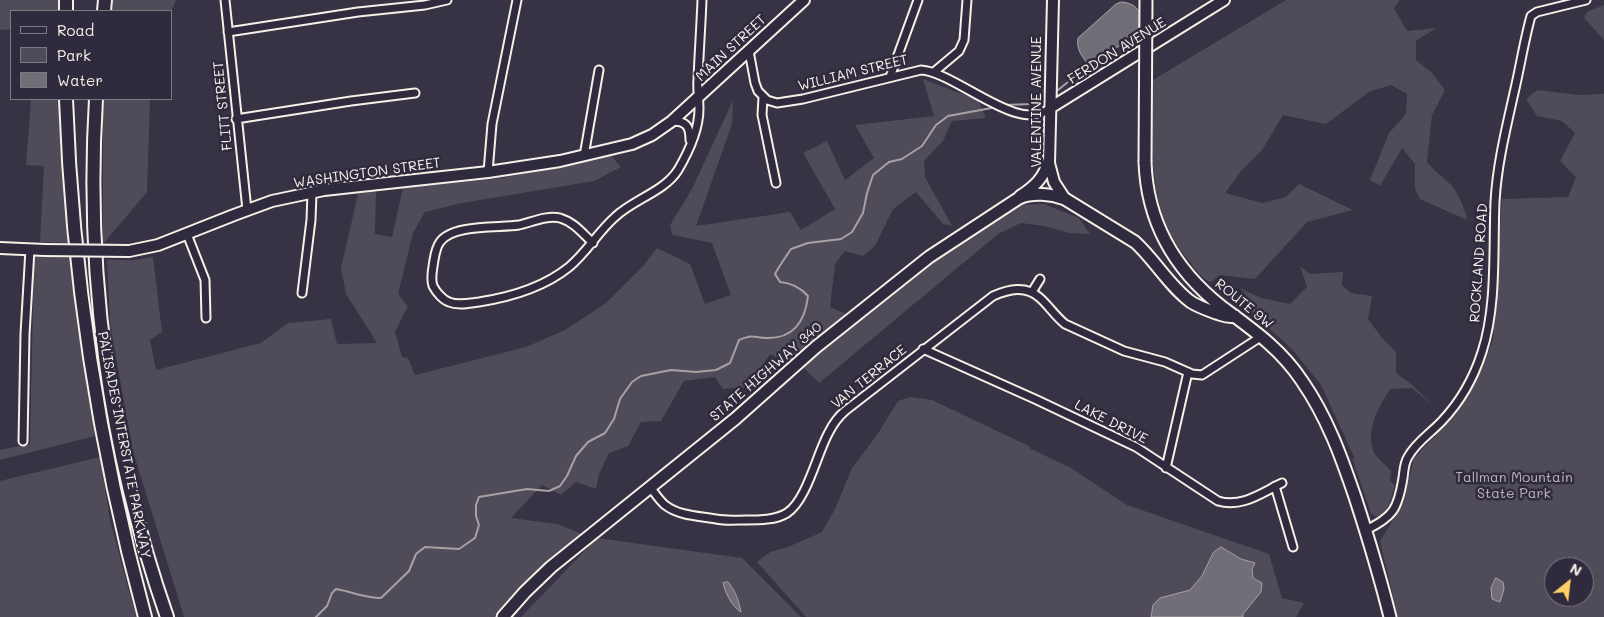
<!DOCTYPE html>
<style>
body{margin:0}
#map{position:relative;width:1604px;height:617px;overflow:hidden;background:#373244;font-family:Mali,sans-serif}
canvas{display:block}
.legend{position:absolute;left:10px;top:10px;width:162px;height:90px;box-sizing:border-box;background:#2f2a3d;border:1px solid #7e7a81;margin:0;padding:6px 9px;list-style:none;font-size:15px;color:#f4f1e8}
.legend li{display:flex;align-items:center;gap:10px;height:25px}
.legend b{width:25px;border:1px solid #7e7a81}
.north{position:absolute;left:1544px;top:557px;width:50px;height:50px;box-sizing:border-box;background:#2f2a3d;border:1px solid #7e7a81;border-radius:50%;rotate:29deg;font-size:14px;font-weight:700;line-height:20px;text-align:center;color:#f4f1e8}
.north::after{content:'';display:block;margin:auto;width:18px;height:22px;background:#ffd166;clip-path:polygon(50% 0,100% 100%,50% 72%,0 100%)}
</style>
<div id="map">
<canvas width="1604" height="617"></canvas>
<ul class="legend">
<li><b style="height:6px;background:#2f2a3d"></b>Road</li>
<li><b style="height:14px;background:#504b59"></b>Park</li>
<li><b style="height:14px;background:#726e77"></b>Water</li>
</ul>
<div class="north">N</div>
</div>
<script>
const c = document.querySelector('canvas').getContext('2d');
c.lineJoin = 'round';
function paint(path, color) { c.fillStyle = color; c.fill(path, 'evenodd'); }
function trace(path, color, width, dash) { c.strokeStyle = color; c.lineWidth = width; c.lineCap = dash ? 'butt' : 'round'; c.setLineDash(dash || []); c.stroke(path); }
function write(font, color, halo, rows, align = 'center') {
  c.font = font + ' Mali,sans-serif'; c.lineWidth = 5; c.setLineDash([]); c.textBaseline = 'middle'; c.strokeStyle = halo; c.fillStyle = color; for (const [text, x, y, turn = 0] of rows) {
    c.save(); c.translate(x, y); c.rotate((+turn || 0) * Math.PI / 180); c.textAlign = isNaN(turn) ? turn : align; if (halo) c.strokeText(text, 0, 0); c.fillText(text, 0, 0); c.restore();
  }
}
const green = new Path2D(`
 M0,0h60v11h-49v18l-11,1z
 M113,0h63l-5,12 -59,-1z
 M1286,0h114l-6,8 13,23 29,-3 -20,13v19l16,13 13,17 -13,25 -5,47c7,9 15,14 23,22 7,6 16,27 17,36l-47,-21 -5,-10v-25l-13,-16 -22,38 -10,-6 19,-47 17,-19 1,-20 -16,-9 -22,7 -43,32 -43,-9 -21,35 -21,21 -16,22 37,10 24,-6 13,-13 54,26 -46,12 -52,57 -35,-4 -9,7c-9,-2 -16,-14 -22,-21 -44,-52 -37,-117 -36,-181z
 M1604,5v35l-20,-22 3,-6z
 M923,79l55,21 8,18 -34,3 -9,20 -19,20 1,16 27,49 -9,-2 -27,-32 -23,17 -18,37 -12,10 -18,-5 -10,13 -5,43 16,7 -59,49 -17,-9 -23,33 -24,2 -8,-12 -31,4 -23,40 -20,1 -13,24 -19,7 -10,21 -3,15 -20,-7 -15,13 -19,-10 -31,33 46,6 25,10 -34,27 -46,48 -6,8h-312l-52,-169 -22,-125 -3,-63h29l17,-3 9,75 -12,8 6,30 105,-27 27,-20 43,-4 6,25 40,-1 -31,-49 -5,-26 17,-74 18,-3 -1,43 17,3 11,-49 99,-10 109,-22 10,11 -27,14 -132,22 -37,9 -12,21 -15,61 10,12 -13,26 7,25 6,1 7,17 111,-28 39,-17 41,-27 37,-37 14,-18 33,16 15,40 26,-9 -19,-52 -40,-8 -2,-10 22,-36 41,-89 -1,24 -36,102 94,-14 11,18 34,-21 -32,-56 24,-12 18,39 29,-22 -19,-33 79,-9z
 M1537,90l41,5 26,-1v523h-206l-18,-76 24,-39 10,-44 41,-43 28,-48 10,-27 9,-141 66,-2 8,-20 -16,-16 15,-28 -13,-12 -25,-5 -11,-17zM1554,567h30v30h-30z
 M31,99h28l1,44 10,100 -30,-1 4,-76 -18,-1z
 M104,99h46l-3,93 -44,52v-129z
 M1044,204l35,14 11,16 -21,-1 -25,-7 -23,-3 -23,11 -179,149 -16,-16 85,-73 80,-57 49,-32z
 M34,255l39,3 22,178 -95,24v-10l30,-6z
 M1300,266l10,8 33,-2 -1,13 9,8 21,3 -4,23 14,19 14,14v21l15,11 24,23 -23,-19 -22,1c-11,17 -24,40 -17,61 2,7 13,15 18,21l-1,10 5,4c-2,9 -11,42 -24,28l-19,-55 3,1 -34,-74 -30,-37 -41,-37 -2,-13 -8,-10 21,10 29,6 17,-17z
 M910,397l22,3 99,47 -2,1 42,20 56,37 142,49 13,44 22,5 -8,14h-490l-49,-55 13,-10 18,-5 34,-15 13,-23 17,-41 25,-33 21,-34z
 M100,457l10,63 26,97h-136v-136z
 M597,538l145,20 59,59h-280z`);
const water = new Path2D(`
 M1122,2c19,2 19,14 21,29l-6,7 -13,5 -35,22c-7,-8 -13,-16 -11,-27l38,-34z
 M1221,547l20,12 14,4 -3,6 1,9 9,5 -1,9 -18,22v3h-92l2,-12 7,-7 30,-8 12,-14 11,-23z
 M1496,578l7,4 1,7 -4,13 -8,-3 -1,-11z
 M728,582c7,8 11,19 13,30 -9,-5 -16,-20 -18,-29z`);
const stream = new Path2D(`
 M1058,90l31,-25
 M1004,105l28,-1 11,-8
 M316,617l11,-11 5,-13 4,-4c17,3 28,9 45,9l28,-27 7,-17 9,-7 34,2 16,-11 4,-13 -3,-9v-11l3,-8 48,-8 22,2 11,-5 7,-10 9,-20 12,-14 17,-9 9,-14 6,-20 12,-17 9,-6 30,-6 25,2 20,-2 14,-7 9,-23c15,-6 13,-3 27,-2 27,1 39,-16 42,-42 -8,-9 -16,-13 -28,-14l-5,-8 4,-7 12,-18 17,-6 33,-4 11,-7 11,-19 4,-20 6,-18 16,-13 13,-3 20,-13 14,-21 12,-9 49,-9`);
const street = new Path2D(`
 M225,0l22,210
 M228,32l130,-20 67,-7 22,-5
 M749,51l6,32 3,8 9,9 10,3 26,-4 118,-29c35,2 99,66 129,38
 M934,72l25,-21 5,-11 3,-40
 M890,77l28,-77
 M763,97l-1,18 14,68
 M236,119l115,-18 64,-8
 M672,121c14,0 18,5 18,19
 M584,156l15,-86
 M488,172l4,-48 25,-124
 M187,234l18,46 1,38
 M593,243c-10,-9 -19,-21 -33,-25 -13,-3 -28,4 -41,7 -20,3 -67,-1 -79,17 -3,4 -5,12 -6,18 -1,8 -4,18 -1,26 3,6 10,14 16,16 9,4 21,1 30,0 32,-5 64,-14 90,-35 18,-15 29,-35 46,-50 19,-18 49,-25 63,-47 10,-17 21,-41 21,-61 0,-10 -2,-20 -1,-30 1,-26 3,-53 4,-79
 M1032,292l8,-13
 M302,293l9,-73 1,-27
 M923,349l114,51 99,47 82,54c24,7 43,-8 64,-18
 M23,441l2,-107 5,-85
 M1166,468l22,-96
 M1275,486l18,61
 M650,487c5,6 9,13 15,18 14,11 34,11 51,14 10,2 20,1 30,1 13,0 30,0 41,-7 20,-13 30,-60 42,-81 4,-8 9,-15 16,-21l148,-115c16,-7 33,-11 47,2 9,8 15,18 25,26l59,27 41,11 27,12 10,1 60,-39
 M1366,530c27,-13 32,-21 37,-52 1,-7 1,-15 5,-21 8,-15 23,-24 34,-36 18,-19 32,-44 40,-69 15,-46 11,-102 13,-150 2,-37 11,-73 19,-109 6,-25 10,-52 17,-77l6,-4 49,-12`);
const secondary = new Path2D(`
 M1053,0l-4,163 5,19 11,17
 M1050,108l174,-108
 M1020,196c14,-9 24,-18 28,-34
 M0,248l45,2
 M129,251l29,-6 76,-30 38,-14 52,-11 164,-18 72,-11 72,-17 20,-9 20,-14 132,-121`);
const primary = new Path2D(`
 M1145,162c2,60 30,108 77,145 30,22 59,42 80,74 25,36 39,75 53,116 13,40 25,80 35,120
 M503,617l22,-25 26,-25 184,-148 81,-72 113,-90 90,-59c14,-6 32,-4 46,1l70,43c20,18 34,44 56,60 8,5 17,8 25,11 7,2 12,5 19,3`);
const highway = new Path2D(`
 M66,11v-11
 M104,11l1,-11
 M66,99c6,175 33,349 79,518
 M96,99c-11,175 13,352 71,518`);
const secondaryBridge = new Path2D(`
 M45,250l84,1`);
const primaryBridge = new Path2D(`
 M1145,162l1,-162`);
const streetNames = [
 ["MAIN STREET",731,48,-43],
 ["FERDON AVENUE",1117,51,-32],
 ["WILLIAM STREET",853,73,-14],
 ["VALENTINE AVENUE",1037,102,-90],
 ["FLITT STREET",223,106,-96],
 ["WASHINGTON STREET",367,173,-8],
 ["ROCKLAND ROAD",1479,263,-86],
 ["ROUTE 9W",1244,304,39],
 ["STATE HIGHWAY 340",766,372,-41],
 ["VAN TERRACE",869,377,-39],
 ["LAKE DRIVE",1111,422,27],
 ["PALISADES INTERSTATE PARKWAY",124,445,79]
];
const parkNames = [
 ["Tallman Mountain",1514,478],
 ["State Park",1514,494]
];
paint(green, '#504b59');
paint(water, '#726e77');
trace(water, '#a6a2a4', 1);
trace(stream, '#a6a2a4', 2);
trace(street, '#f4f1e8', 11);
trace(secondary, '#f4f1e8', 14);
trace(primary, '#f4f1e8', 15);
trace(highway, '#f4f1e8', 16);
trace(street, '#2f2a3d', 7);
trace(secondary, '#2f2a3d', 10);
trace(primary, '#2f2a3d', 11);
trace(highway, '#2f2a3d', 12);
trace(secondaryBridge, '#f4f1e8', 14, []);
trace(primaryBridge, '#f4f1e8', 15, []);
trace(secondaryBridge, '#2f2a3d', 10);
trace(primaryBridge, '#2f2a3d', 11);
write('14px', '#f4f1e8', '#2f2a3d', streetNames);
write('14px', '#bbb7b6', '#2f2a3d', parkNames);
</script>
